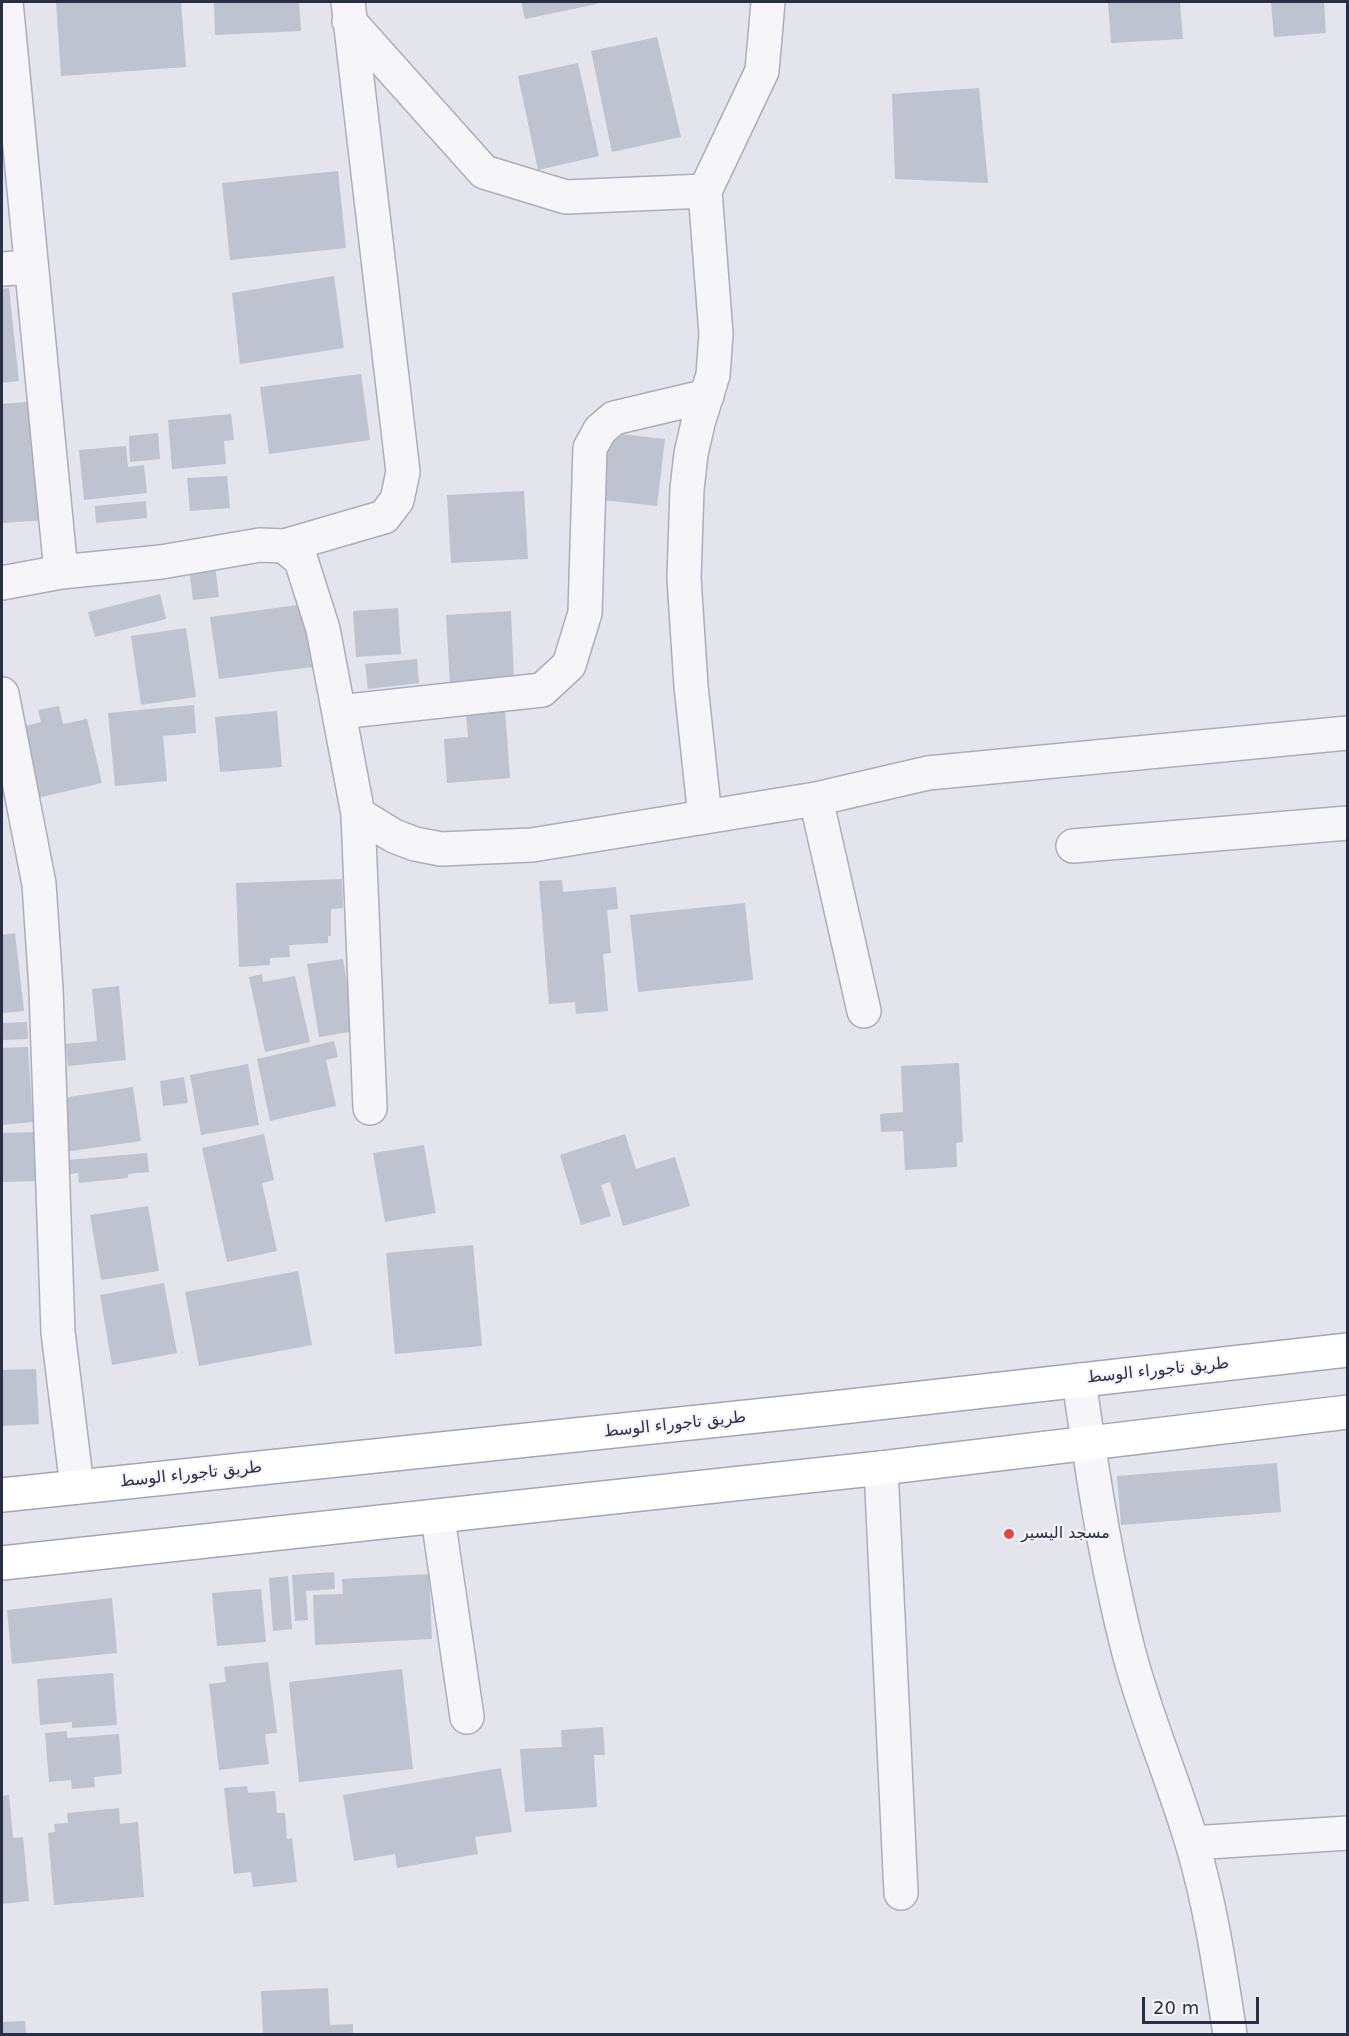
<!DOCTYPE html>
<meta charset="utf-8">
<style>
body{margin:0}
#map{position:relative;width:1349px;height:2036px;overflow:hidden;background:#e3e4ec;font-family:"DejaVu Sans",sans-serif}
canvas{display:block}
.frame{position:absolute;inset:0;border:3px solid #292d45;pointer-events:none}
.scale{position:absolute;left:1142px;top:1997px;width:117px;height:27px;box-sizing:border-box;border:3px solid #292d45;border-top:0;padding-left:8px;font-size:18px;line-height:21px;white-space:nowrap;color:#292d45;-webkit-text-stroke:4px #f3f4f9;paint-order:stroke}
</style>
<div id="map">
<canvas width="1349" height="2036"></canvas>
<div class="frame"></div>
<div class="scale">20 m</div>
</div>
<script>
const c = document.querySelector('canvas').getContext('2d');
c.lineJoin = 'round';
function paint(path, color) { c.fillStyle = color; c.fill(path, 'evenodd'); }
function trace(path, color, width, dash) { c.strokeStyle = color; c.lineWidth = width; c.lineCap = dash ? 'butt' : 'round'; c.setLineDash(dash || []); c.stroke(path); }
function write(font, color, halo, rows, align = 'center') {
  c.font = font + ' "DejaVu Sans",Cairo,sans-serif'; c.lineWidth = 4.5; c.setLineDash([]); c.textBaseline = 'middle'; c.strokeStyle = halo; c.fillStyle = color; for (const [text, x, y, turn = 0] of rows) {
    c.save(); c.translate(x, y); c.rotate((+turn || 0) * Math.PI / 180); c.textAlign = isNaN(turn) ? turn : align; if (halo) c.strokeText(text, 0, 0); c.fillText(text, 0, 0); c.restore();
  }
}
const building = new Path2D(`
 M56,2h125l5,65 -125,9z
 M214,2h85l2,29 -86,4z
 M521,2h76v2l-72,15z
 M1108,2h72l3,37 -72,4z
 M1271,2h53l2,31 -52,4z
 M657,37l24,100 -69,15 -21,-101z
 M578,63l21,93 -61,14 -20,-94z
 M979,88l9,95 -93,-4 -3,-85z
 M338,171l8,77 -116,12 -8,-77z
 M334,276l10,72 -104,16 -8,-71z
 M9,288l10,93 -17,2v-94z
 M361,374l9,66 -101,14 -9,-67z
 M39,401l7,119 -44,3v-119z
 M231,414l3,26 -10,1 2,23 -54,5 -4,-49z
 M158,433l2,26 -30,3 -1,-26z
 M610,433l55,6 -8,67 -55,-6z
 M126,446l2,21 16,-2 3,28 -63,7 -5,-50z
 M227,476l3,32 -40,3 -3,-33z
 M524,491l4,68 -77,4 -4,-68z
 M146,501l1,17 -51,5 -1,-17z
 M214,557l5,40 -26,3 -5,-40z
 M160,594l6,25 -71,18 -7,-25z
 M312,603l8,63 -101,13 -9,-62z
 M398,608l3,46 -45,3 -3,-46z
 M511,611l3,71 -64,3 -4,-70z
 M186,628l10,69 -55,8 -10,-69z
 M417,659l2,24 -51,6 -3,-25z
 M194,705l2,28 -33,3 4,45 -52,5 -7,-73z
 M59,706l4,18 24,-5 15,64 -65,15 -16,-71 20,-5 -3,-12z
 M505,710l5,68 -63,5 -3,-44 24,-2 -2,-24z
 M277,711l5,56 -62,5 -5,-55z
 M342,879l1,29 -12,1v27h-3v7l-39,2 1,12 -20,1v7l-31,2 -3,-84z
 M562,880l1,12 53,-5 2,22 -11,1 4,43 -8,1 5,57 -32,3 -1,-12 -26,2 -10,-123z
 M745,903l8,77 -115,12 -8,-77z
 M15,933l9,78 -22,2v-78z
 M343,959l12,72 -36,6 -12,-73z
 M262,974l1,8 32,-6 15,66 -45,10 -16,-75z
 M119,986l7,74 -58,6 -2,-22 31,-3 -5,-52z
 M27,1022l1,17 -26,1v-17z
 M334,1041l4,16 -12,3 10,46 -66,15 -13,-62z
 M28,1047l5,75 -31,3v-77z
 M959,1063l4,79 -7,1 1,24 -52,3 -2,-39 -22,1 -1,-18 23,-2 -2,-46z
 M248,1064l11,61 -58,10 -11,-60z
 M184,1077l4,26 -25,3 -3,-25z
 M133,1087l8,54 -77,11 -8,-53z
 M38,1132l1,49 -37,1v-49z
 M264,1134l10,46 -12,3 15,68 -50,11 -25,-114z
 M625,1134l11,35 39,-12 15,49 -67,20 -13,-44 -9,3 10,31 -30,9 -21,-70z
 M424,1145l12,68 -51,9 -12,-69z
 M147,1153l2,19 -21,2v4l-49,5 -1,-10 -9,1 -1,-14z
 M148,1206l11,65 -58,9 -11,-65z
 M473,1245l9,101 -87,8 -9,-101z
 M298,1271l14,74 -113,21 -14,-74z
 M164,1283l13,70 -65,12 -12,-70z
 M36,1369l3,55 -37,2v-56z
 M1277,1463l4,49 -160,13 -4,-49z
 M334,1572l1,17 -29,2 2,29 -13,1 -3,-46z
 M429,1574l3,65 -117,6 -2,-50 30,-1 -1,-15z
 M288,1576l4,53 -19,2 -4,-53z
 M261,1589l5,53 -49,4 -5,-53z
 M112,1598l5,55 -105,11 -5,-54z
 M268,1662l9,71 -12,1 4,30 -50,6 -10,-86 17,-2 -2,-15z
 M402,1669l11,100 -114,13 -10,-100z
 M113,1673l4,52 -45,3v-6l-32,3 -3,-46z
 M603,1727l2,28h-11l3,52 -72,5 -5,-63 42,-2 -1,-17z
 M67,1731v7l52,-4 3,40 -28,3 1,10 -23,2 -1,-9 -22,2 -4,-49z
 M501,1768l11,64 -37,5 3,17 -81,14 -2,-14 -41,7 -11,-66z
 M247,1786l1,7 27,-2 2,22h8l2,26 5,-1 5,44 -44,5 -2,-15 -17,2 -10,-86z
 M9,1795l4,43 10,-1 6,64 -27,3v-108z
 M119,1808l1,16 18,-2 6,75 -90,8 -6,-72 7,-1 -1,-8 14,-1 -1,-10z
 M328,1988l2,37 23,-1v10h-90l-2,-43z
 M25,2021l1,13h-24v-12z`);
const minor = new Path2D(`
 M6,2l55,570
 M349,21l135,151 82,25 139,-6
 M2,269l29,-2
 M284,546l100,-29 13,-17 6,-28 -55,-470
 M2,583l59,-11 100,-10 99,-17 24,1 17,14 22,69 35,185 36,22 21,8 26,5 91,-4 284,-46 112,-26 420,-40
 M2,694l37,190 7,105 12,343 19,155
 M339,712l203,-22 27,-25 16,-52 5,-165 10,-18 14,-12 93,-22
 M816,799l48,212
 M358,814l12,294
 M705,817l-14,-131 -7,-108 3,-89 4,-35 7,-31 15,-48 3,-41 -11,-143 57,-120 6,-69
 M1073,846l275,-23
 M1079,1380c13,92 27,184 50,273 17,65 44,126 63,190 19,63 28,127 38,191
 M881,1468l20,425
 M438,1518l29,199
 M1192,1843l156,-10`);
const major = new Path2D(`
 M2,1495l831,-87 515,-58
 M2,1563l879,-95 467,-56`);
const markers = [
 [1009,1534,6,"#d84b40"]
];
const streetNames = [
 ["طريق تاجوراء الوسط",1158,1371,-6],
 ["طريق تاجوراء الوسط",675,1425,-6],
 ["طريق تاجوراء الوسط",191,1475,-6]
];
const poiNames = [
 ["مسجد اليسير",1021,1534]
];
paint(building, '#bfc2cf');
trace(minor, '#abadba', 36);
trace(major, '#a1a5b8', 36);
trace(minor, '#f6f6fa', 33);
trace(major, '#fff', 33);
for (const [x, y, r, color] of markers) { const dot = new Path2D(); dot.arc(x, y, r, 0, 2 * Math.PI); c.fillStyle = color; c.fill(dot); trace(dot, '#f3f4f9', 2); }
write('16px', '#292d45', '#f3f4f9', streetNames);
write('16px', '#292d45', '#f3f4f9', poiNames, 'left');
</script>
